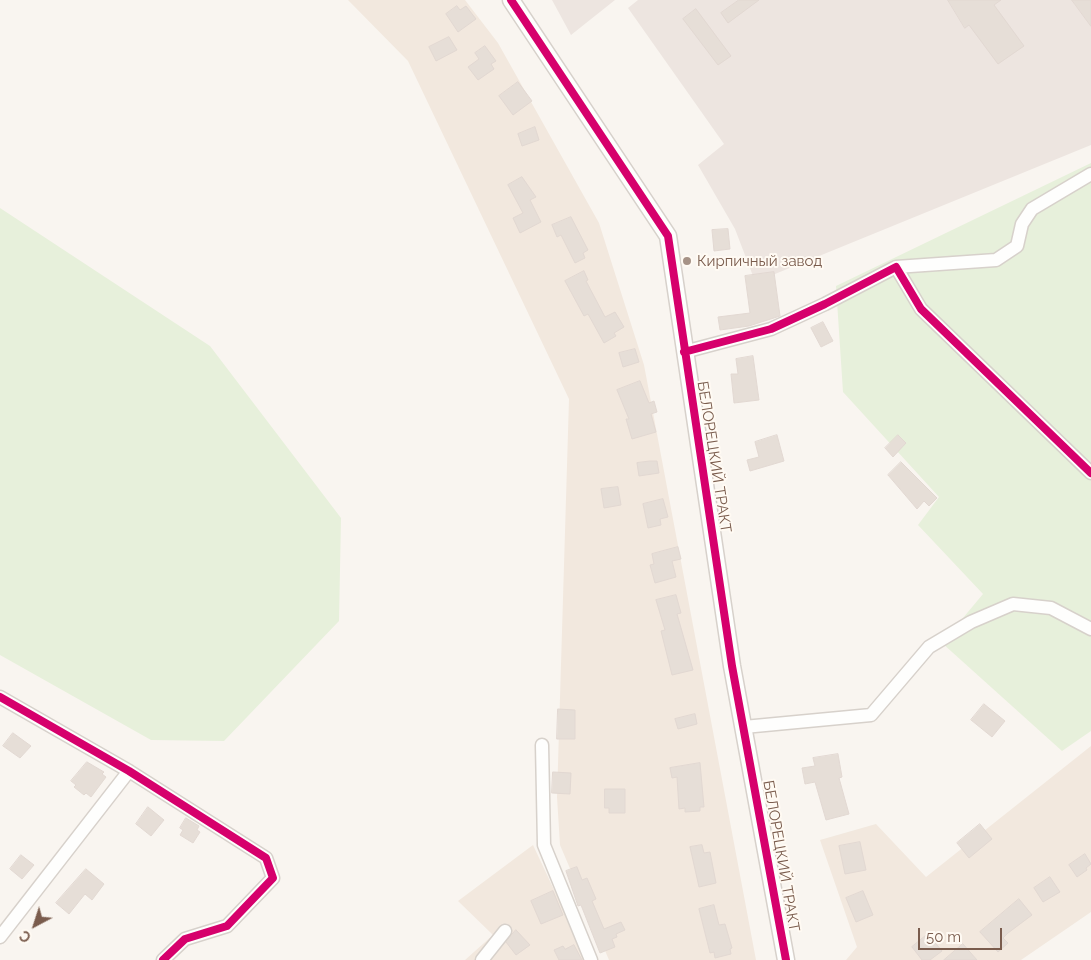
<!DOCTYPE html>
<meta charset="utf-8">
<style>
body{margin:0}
#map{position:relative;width:1091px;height:960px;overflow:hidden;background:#f9f5f0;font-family:Raleway,sans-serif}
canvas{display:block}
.north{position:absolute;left:10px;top:900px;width:50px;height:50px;-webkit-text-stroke:4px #fffaf3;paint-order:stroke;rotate:220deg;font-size:14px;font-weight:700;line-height:20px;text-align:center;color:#7a5c4d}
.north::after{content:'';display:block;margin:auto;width:18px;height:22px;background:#7a5c4d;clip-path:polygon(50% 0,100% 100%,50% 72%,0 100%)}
.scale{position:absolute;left:918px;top:928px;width:84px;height:22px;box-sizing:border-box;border:2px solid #7a5c4d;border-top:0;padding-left:6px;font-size:15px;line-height:18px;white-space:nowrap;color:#7a5c4d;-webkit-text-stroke:4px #fffaf3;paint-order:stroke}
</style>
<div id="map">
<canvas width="1091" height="960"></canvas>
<div class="north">С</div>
<div class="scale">50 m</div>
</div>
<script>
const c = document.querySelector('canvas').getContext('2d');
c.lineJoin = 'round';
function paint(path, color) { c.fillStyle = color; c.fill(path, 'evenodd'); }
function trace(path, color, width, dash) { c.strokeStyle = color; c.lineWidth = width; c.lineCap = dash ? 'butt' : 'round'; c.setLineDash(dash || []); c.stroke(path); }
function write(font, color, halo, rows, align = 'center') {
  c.font = font + ' Raleway,sans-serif'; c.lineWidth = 4; c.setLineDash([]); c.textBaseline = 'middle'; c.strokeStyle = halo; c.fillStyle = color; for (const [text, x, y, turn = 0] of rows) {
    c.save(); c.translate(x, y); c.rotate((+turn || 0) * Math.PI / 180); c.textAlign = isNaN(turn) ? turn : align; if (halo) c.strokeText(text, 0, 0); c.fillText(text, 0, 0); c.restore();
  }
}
const residential = new Path2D(`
 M348,0h117l33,43 101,180 45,142 112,595h-147l-49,-115 -3,-48 12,-398 -161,-338z
 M1091,746v166l-70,48h-175l11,-13 -37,-107 56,-16 50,53z
 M533,845l54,115h-122l28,-25 -35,-34z`);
const industrial = new Path2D(`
 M552,0h63l-44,35z
 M638,0h453v145l-316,129 -22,2 -18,-47 -37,-64 26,-21 -96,-136z`);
const green = new Path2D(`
 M1091,163v568l-29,20 -120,-108 41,-49 -65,-69 21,-28 -96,-105 -7,-106z
 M0,208l210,138 131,172 -2,103 -115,120 -73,-1 -151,-85z`);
const building = new Path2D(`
 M739,0h20l-31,23 -7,-10z
 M948,0h53l-7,5 30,41 -26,18 -29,-39 -4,3z
 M1072,0h19v26z
 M457,6l3,4 6,-4 10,13 -18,13 -12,-18z
 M696,9l35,47 -13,9 -35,-46z
 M449,37l8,13 -21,11 -7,-14z
 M485,46l11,15 -5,3 3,5 -16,11 -10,-13 11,-8 -4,-6z
 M518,82l14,19 -19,14 -14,-19z
 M535,127l4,13 -17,6 -4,-12z
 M522,177l14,20 -6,3 11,22 -21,11 -7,-15 10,-5 -15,-28z
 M571,217l17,33 -5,3 2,5 -10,5 -14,-28 -4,2 -5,-12z
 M728,229l2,20 -16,2 -2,-21z
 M584,271l4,9 -2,1 19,36 10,-5 9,15 -10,6 2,3 -12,7 -16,-29 -4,2 -19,-35z
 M774,272l6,44 -31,10 -29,4 -2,-13 32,-4 -5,-37z
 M823,322l10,19 -12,6 -10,-19z
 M635,349l4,13 -16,5 -4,-14z
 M753,356l6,44 -25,3 -3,-29h7l-2,-15z
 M640,381l9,22 5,-2 3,11 -6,2 5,18 -24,7 -6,-20h3l-12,-29z
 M777,435l7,26 -34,10 -3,-11 12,-3 -4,-15z
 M898,435l8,8 -13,14 -8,-9z
 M650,461h7l2,12 -20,3 -2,-13z
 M901,462l36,36 -8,8 -5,-5 -7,8 -29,-34z
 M618,487l3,18 -17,3 -3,-19z
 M663,499l5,18 -8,2 1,6 -13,3 -5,-24z
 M678,547l3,12 -9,2 4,16 -21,6 -5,-18 4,-1 -2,-10z
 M676,595l5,18 -4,1 16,56 -21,5 -11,-44 4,-1 -9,-30z
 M984,704l21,17 -13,16 -21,-17z
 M558,709l17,1v29h-18z
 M695,714l2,10 -19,5 -3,-10z
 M13,733l18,13 -11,12 -17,-12z
 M838,754l4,23 -3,1 10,36 -23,6 -11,-38 -10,2 -3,-16 13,-2 -2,-8z
 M87,762l17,10 -2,2 4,3 -15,20 -5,-4 -2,2 -10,-8 2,-2 -5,-4z
 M700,763l4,44h-4v4l-15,1v-4l-6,1 -2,-32 -5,1 -2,-10z
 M553,772l18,1 -1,21 -18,-1z
 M605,789h20v24h-16v-5h-4z
 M148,807l16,13 -13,16 -15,-12z
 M186,818l13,8 -2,4 3,2 -7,11 -13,-8 3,-5 -3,-2z
 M980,824l12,15 -23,19 -12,-15z
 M860,842l6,28 -21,4 -6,-28z
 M702,845l2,8 6,-1 6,31 -17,4 -9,-40z
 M1085,854l6,10 -5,4 1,2 -10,7 -8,-12z
 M21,855l13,10 -12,14 -12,-10z
 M577,867l5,13 5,-2 9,21 -4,2 12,28 17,-7 4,8 -9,4 1,3 -5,2 3,8 -15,6 -19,-48 -3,1 -12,-35z
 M86,869l18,15 -12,16 -7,-6 -16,20 -13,-11z
 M1050,877l10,15 -17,10 -9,-14z
 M553,891l10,24 -22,9 -10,-23z
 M863,891l10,24 -17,7 -10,-24z
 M1019,899l13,16 -24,18 -5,5 5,5 -10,9 -18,-20z
 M714,905l5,20 6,-1 7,24 -2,1 1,5 -16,4 -1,-6 -4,1 -11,-44z
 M516,930l14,15 -14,10 -10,-13z
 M928,934l14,17 -12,9h-8l-10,-13z
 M963,944l14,16h-33z
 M574,945l8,15h-23l-5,-10 9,-4 2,3z`);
const minor = new Path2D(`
 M896,267l100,-7 21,-14 5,-22 10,-15 59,-35
 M684,352l87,-23 54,-25 71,-37 25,42 170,164
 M0,697l129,74 137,87 7,20 -46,48 -42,13 -22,21
 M744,727l127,-12 58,-68 42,-25 42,-18 38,4 40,21
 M542,745l2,100 47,115
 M0,937l129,-166
 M482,960l23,-29`);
const tertiary = new Path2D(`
 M511,0l157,236 64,430 54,294`);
const cycleway = new Path2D(`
 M511,0l157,236 64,430 54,294
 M684,352l87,-23 54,-25 71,-37 25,42 170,164
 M0,697l129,74 137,87 7,20 -46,48 -42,13 -22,21`);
const markers = [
 [687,261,5,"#a69286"]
];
const poiNames = [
 ["Кирпичный завод",697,261]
];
const streetNames = [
 ["БЕЛОРЕЦКИЙ ТРАКТ",714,457,81],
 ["БЕЛОРЕЦКИЙ ТРАКТ",781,856,80]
];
paint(residential, '#f2e8de');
paint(industrial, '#ede5e0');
paint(green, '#e7f0db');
paint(building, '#e6ded7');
trace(building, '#e2d8d2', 1);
trace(minor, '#d7d1cb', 15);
trace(tertiary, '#d7d1cb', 19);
trace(minor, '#fefefd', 12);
trace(tertiary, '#fefefd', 16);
trace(cycleway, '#d6006c', 8);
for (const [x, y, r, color] of markers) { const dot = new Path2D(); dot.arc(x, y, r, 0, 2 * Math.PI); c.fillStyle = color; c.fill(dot); trace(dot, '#fffaf3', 2); }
write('15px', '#7a5c4d', '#fffaf3', poiNames, 'left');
write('15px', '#7a5c4d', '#fffaf3', streetNames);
</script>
